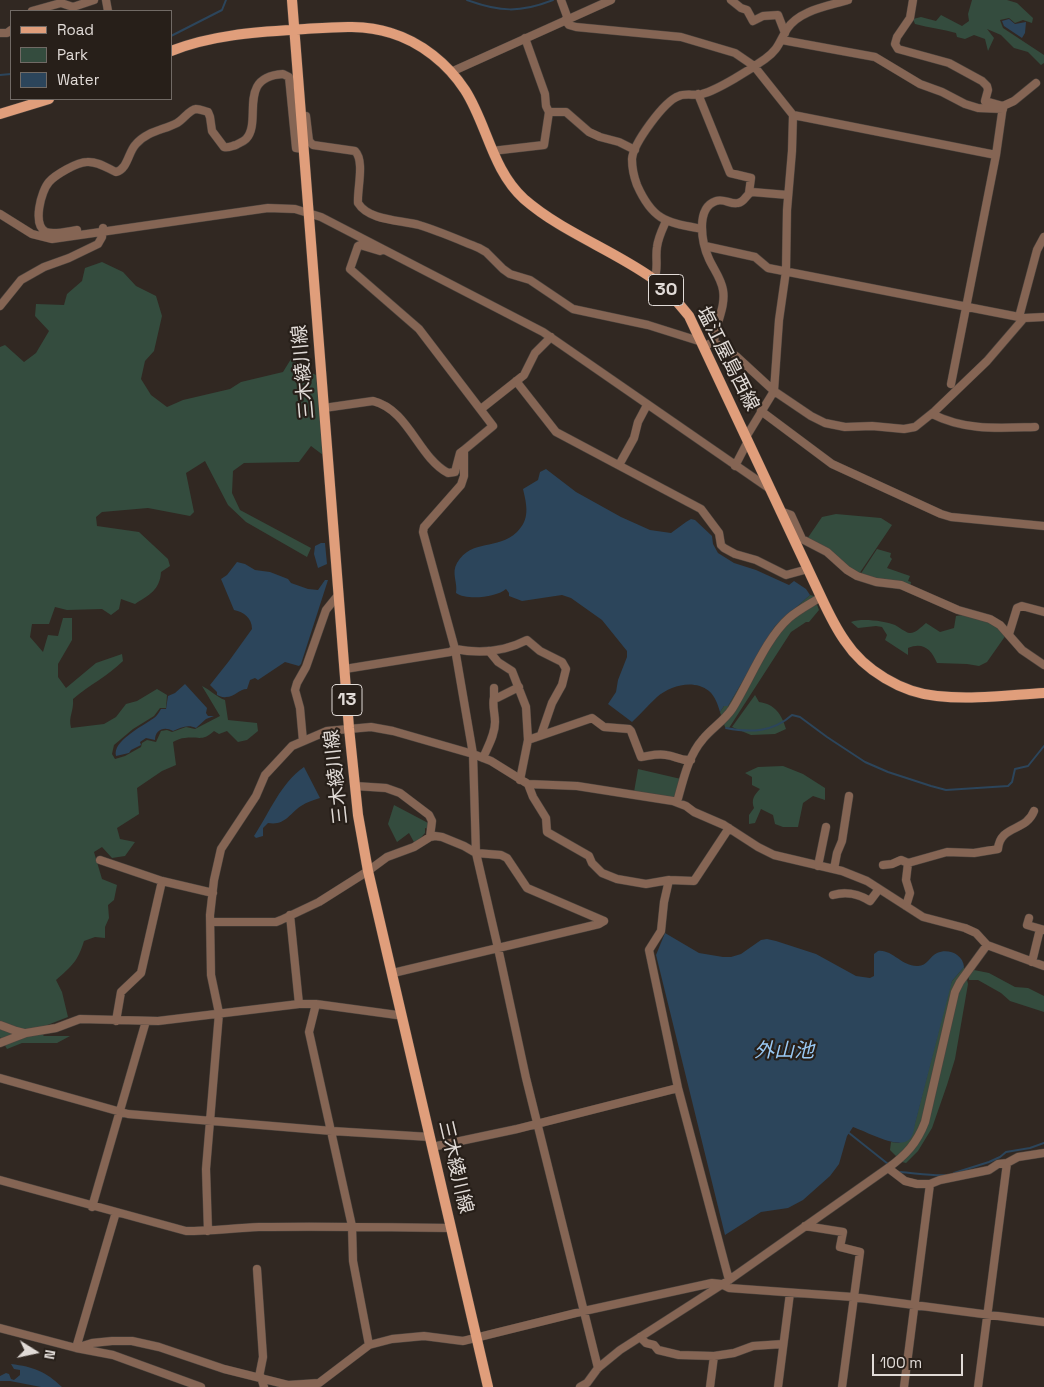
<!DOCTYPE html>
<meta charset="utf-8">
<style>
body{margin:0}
#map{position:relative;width:1044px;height:1387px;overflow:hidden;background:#312822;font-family:"Space Grotesk",sans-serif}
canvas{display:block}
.legend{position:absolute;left:10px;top:10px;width:162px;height:90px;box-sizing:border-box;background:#271f19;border:1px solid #716a65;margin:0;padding:6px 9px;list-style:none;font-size:15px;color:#e1dbd7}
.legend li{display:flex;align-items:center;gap:10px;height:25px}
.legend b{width:25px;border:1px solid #716a65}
.north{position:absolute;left:10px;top:1327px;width:50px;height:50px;-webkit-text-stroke:4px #271f19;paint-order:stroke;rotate:100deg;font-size:14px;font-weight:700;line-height:20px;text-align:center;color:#e1dbd7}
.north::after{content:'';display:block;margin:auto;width:18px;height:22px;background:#e1dbd7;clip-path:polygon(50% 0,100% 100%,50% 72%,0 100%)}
.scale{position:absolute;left:872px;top:1354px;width:91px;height:22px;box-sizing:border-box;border:2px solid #e1dbd7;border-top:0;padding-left:6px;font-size:15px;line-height:18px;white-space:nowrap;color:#e1dbd7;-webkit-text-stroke:4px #271f19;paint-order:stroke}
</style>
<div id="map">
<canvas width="1044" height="1387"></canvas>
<ul class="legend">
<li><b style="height:6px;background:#e09e7b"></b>Road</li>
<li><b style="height:14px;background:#344c3e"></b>Park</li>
<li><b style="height:14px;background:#2c455b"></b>Water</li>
</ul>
<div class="north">N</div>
<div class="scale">100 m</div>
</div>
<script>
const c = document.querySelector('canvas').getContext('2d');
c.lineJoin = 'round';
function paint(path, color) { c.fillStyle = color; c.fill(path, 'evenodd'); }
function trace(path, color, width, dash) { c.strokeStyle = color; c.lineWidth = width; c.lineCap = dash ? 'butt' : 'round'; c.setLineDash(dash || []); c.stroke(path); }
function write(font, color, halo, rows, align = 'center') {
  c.font = font + ' "Space Grotesk","Noto Sans JP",sans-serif'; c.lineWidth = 4.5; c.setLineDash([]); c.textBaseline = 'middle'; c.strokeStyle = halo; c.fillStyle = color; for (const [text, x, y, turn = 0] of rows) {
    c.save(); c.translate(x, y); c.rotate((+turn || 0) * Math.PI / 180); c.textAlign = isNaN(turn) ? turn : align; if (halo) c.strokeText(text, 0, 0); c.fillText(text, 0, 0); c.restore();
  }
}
const green = new Path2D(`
 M972,0h35l10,3 16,15 -1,5 -9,-3 -8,3 -6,-5 -9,2 3,8 41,27v8l-3,2 -13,-13 -14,-4 -13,-13 -14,-6 7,9 -6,13 -3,-12 -11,-4 -9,4 -8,-2 -1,-4c-13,-4 -27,-5 -41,-9l-2,-5 8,-2 15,4 5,-6 21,11 7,-5 -1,-7z
 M102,262l21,10 13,14 20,10 6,20 -8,35 -9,10 -4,18 10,16 16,12 16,-7 47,-11 11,-7 42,-10 8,-13 8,-5v10l7,6 10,5 7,80 -12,-9 -12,16 -55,1 -11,8 -1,22 8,17 71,38 -4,9 -61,-35 -18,-17 -23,-44 -19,12 8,39 -4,4 -42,-8 -46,4 -6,5 1,9 42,6 29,27 2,7 -9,6c-1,18 -12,23 -26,32l-14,-5 -2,10 -8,6 -9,-6 -35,1 -12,-3 -6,17h-17l-2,13 13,15 5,-17 10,1 5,-18h9v22l-14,24v13l8,11 30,-25 26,-9 1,7c-15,15 -34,24 -50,38 1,13 -5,17 -2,29l33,-4 12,-7 10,-13 11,-3 20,-12 10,6 -1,13h-6l-6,8 -21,13 -19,16 -2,9 3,5 10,-3 16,-9 1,-4 5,-3 9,2 5,-11 6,-1 5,2 14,-5 9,2 25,-13 -18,-30c9,4 14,11 23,14l3,20 29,3 1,8 -11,9 -9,2 -11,-11 -8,3 -5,-3c-12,11 -15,5 -29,7 -4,0 -8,2 -12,4l3,23 -14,6 -25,17 2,26 -22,14 3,11 15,3 -10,14 -13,2 -10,-11 -8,5 8,27 15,6 -3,15 -6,5 1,13 -4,9v11l-10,-1 -11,4c-6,20 -12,25 -28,39l6,12 6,25 -31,12 7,7h26l-13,7h-35l-15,6 -7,-12v-690l5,-2 19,17 12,-9 13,-22 -14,-15 1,-12 28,1 3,-11 15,-13 3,-13z
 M836,514l45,4 11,7 -33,49 -52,-35 15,-22z
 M877,549l14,4 -1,4 2,2 -5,9 23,8 -2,5 3,1 -1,5 -50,-12z
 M810,595l4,1 5,14 -10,12h-3l-15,10 -62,96 -4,-1 -5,-15 4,-6h4l47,-80z
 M963,615c18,2 31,5 43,20l-19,27 -8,4 -12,-2 -30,-1c-6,-14 -14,-21 -29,-15v7l-23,-15 2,-5 -5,-8 -6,-1 -18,2 -7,-6c11,-4 33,-1 44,3 4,2 10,7 14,8 6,1 12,-6 17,-10l14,9 14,-4 2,-12z
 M755,695l4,7c16,2 23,13 27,27l-11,5 -24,1 -19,-8z
 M783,766l20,8 22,14v12l-12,-4 -10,7 -5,24h-15l-8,-3 -2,-9 -12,-6 -6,14 -6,1v-9l5,-7c-3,-8 0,-13 6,-19l-8,-4v-8l-7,-4 13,-6z
 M638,769l43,10 -7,19 -40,-6z
 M394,805l36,19 -2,5 -3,-1v5l-10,11 -6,-11 -12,9 -9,-18z
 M964,967l4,17 -13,75 -8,26 -15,43 -14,23 -12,12 -4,-1 -12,-12 1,-8 8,1 13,-9 38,-148 2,-5z
 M974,970l15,3 26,14 13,1 16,8v16l-34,-11 -9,-8 -23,-13h-9l-1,-6z`);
const water = new Path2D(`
 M1009,19l6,5 11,-2 -1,11 -3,5 -18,-12 -2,-5z
 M546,469l30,23 45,25 29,13 21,3 15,-11 5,-3 4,1 17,16 1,8 5,9 16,10 22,7 33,15 5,-4 12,8 4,6 -35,31 -47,80h-4l-4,6c-2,-7 -5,-16 -11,-21 -15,-12 -38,-6 -52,6 -9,8 -16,17 -25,25l-24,-18 8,-12 2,-12 9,-23v-6l-25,-31 -31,-22 -9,-3 -40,6 -13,-5v-3l-3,-4c-9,8 -39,12 -50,4 2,-10 -5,-20 1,-30 15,-25 40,-12 60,-31 13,-13 10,-26 6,-43l15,-9 2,-8z
 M321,543h4l2,21 -9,4 -4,-14 1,-8z
 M237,562l8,2 10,6 15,2 18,7 3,4 17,6 10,1 7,-10h3l-27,84 -2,2 -14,-4 -27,18 -3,-2 -5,2 -3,9c-8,0 -12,8 -21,8 -3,1 -6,-1 -9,-2v-3l-7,-7 19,-24 23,-32c0,-11 -8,-17 -18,-19l-13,-31 6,-4z
 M185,684l22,24 -1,5 2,3h6l-8,3 -10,9c-9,-4 -15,0 -23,3 -9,-5 -18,-1 -18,9l-9,-2 -6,4 1,3 -10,5 -2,3 -13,3c-4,-15 27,-30 38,-38 3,-2 5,-6 7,-9h5l2,-13 7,-3z
 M304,767l16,31c-6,2 -13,4 -19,8 -12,8 -16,20 -33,17l-5,5v8l-7,2 -2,-2c16,-24 26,-52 50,-69z
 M665,933l34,20 24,4h8l10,-3 20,-14 6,-1 9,2 40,13 40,22 14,2 4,-2v-22l4,-3c14,-2 24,16 40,15 9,0 12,-10 19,-13 11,-5 26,1 27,14l-12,14 -37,143c-1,6 -2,14 -8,17 -12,7 -42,-10 -54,-14l-6,9 -8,28 -9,12 -27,24 -15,8 -27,4 -36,23 -69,-280z
 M11,1364c23,3 34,7 51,23h-21l-31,-6h-10v-5l6,-3 3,1 2,5 3,1 6,-5v-5l-6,-1z`);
const stream = new Path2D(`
 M467,0c33,12 53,13 86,0
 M171,36l51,-26 4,-10
 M0,75l11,-1
 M726,728c25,5 47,4 66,-13l8,2 27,20 38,25 23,10 43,14 15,4 62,-4 4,-4 3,-13 13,-3 16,-20
 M849,1133l39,31
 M900,1172c15,1 32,4 47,3
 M954,1173l35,-11 11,-5 6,-5 24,-4 14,-5`);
const minor = new Path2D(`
 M106,0l2,11
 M561,0l7,19
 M731,0l10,8 6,2 6,11 10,-5 15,-1 7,18
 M913,0l-3,18 -13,19 -2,7 3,5 51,14 33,18 5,5 1,4 -3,11 18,5 11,-5 22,-18
 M32,11l29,-8 12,4 21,-7
 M565,20l4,5 7,2 105,10 54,16 19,13 39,49 -1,36 -5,59 -1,61 -7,49 -5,71 -28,46
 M0,33h7l4,-3
 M782,40l93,17 45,27 22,8 23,12 13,4 25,1
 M451,72l160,-72
 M698,94l32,79 21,5 -2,15
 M549,112h17l23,20 11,5 19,5 16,8
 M793,115l203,40
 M302,116h4l3,25 4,4 42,6c10,10 2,38 3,52 11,18 43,17 61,22 20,6 40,15 60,23l7,4 17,17 7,5 20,6 43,29 75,16 54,17
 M492,151l52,-6 5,-33 -3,-6 -1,-12 -20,-56
 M0,214l32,20 20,5 216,-31 27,1 26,8 222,115 227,157
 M702,229c-36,-7 -49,-8 -65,-44 -3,-8 -5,-17 -5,-26 1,-15 32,-58 47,-63 7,-3 16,0 23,-2 16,-4 49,-25 63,-35 14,-10 14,-17 22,-30 12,-19 42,-23 61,-29
 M77,230c-8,1 -23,5 -31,2 -14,-7 -5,-41 3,-50 6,-7 28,-20 38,-20 10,-1 20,6 29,10 12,-3 12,-20 20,-28 11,-13 28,-14 41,-21 7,-4 12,-13 19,-14 4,0 8,2 12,3l2,5 2,14 12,16c5,1 7,-1 12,-2 3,-2 7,-3 10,-6 17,-18 -10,-62 37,-65l6,3 7,71 7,1
 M705,246l50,11 13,11 256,50
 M654,279c5,-9 1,-21 3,-32 1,-9 5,-17 9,-26
 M0,306l21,-26 23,-13 25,-9 29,-14 4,-7 1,-9
 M1019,317l18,-67 7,-13
 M714,342c1,-18 12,-34 9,-52 -2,-12 -9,-20 -14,-31 -7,-15 -14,-51 7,-58 8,-3 15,4 22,2 7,-1 8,-9 14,-11l36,3
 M704,346l10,-4 22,14 38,35 37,25 14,7 20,4 27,-1 32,3 11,-2 20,-16 52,-50 37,-43 20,-1
 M516,381l40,51 145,77 18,24 2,12 3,3 11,6 21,6 30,15 22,-6
 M951,384l45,-229 7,-49
 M324,408l49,-7c36,9 45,56 75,72l7,-1 5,-19 4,-3
 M481,409l43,-34 11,-22 16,-16
 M761,411l71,53 109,50 10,3 93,9
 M932,414c34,17 66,14 103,13
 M619,465l15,-27 4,-16 9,-17
 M735,466l13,-25
 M780,511l11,4 11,24 25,13 20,18 10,6 19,6 25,3 57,25 32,9 10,6 22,25 22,15
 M1009,634l8,-26 5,-2 22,6
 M489,651l9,11 14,9 14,36 2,33 -8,40
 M345,669l105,-17 5,-3 -32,-117 1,-5 37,-42 3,-9v-26l29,-24 -74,-97 -69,-60 8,-23 2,-1 20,6
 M494,688v9l3,1 22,-11
 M541,735l11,-32 10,-18 4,-16 -4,-7 -22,-11 -13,-11c-23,12 -46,14 -72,9l18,105 3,99 22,95 28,130 72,290
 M528,740l64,-22 12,9 25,2 2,2 10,26c8,-1 17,-4 25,-2 10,1 14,6 25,5
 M303,741l-3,-33 -5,-18 2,-7 9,-16 20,-57 13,-16
 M483,758c5,-12 12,-23 12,-36 0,-9 -3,-16 -1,-25
 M528,784l5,13 13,21 1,14 42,24 3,7 10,10 15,6 29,5 23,-4 25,1 35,-53
 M355,786l31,2 14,5 29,22 3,6 -2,16
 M677,802c6,-21 11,-46 26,-63 9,-11 21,-18 29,-30 17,-27 34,-71 57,-91 9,-8 21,-14 32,-21
 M100,860l62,21 51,12
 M883,865l9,-1 9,-4 7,3 39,-11 27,1 24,-4c2,-24 28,-17 36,-38
 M818,866l8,-39
 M834,869l3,-16 5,-12 7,-45
 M669,880l-5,22 -3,29 -12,19 29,138 51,192
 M833,895c14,-4 25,-1 37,6l9,-12
 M906,906l4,-13 -4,-13 2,-17
 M290,915l9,89
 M1029,918l-2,7 17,5
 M211,922h65l5,-2 38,-18 49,-31 19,-14 27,-10 16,-10 5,-1 7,1 22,9 12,7 25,2 6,3 20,30 77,33
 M1032,962l8,-33
 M393,973l206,-49 5,-3
 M316,1004l-7,28 43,194 1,35 16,84
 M116,1021l5,-29 20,-19 21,-92
 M0,1025l16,6 8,2
 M0,1043l26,-10 30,-5 24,-9 78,2 141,-17h17l81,11 4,-1
 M0,1078l128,36 204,17 98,6
 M432,1147l85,-18 161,-41
 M888,1168l17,13 12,3h13l10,-4 49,-10 9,-6 9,-1 11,-6 26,-4
 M0,1180l186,51c24,0 48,-3 73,-4 64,-1 128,0 192,1
 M92,1207l54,-186
 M805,1226l38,6 -3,15 20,5 -18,135
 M208,1231l-2,-62 13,-156 -8,-38 -1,-60 4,-35 7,-31 35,-53 9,-21 27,-29 35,-15 44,-4 22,4 80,23 18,7 37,23 49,2 96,15 13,5 8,6 30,13 34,22 16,8 68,16 25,10 56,36 42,11 11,5 11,12 57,21
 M257,1269l6,88 -4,20
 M0,1328l76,20 37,7 88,32
 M640,1337l6,6 8,2 4,5 21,5 35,1 20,-3 19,-7 30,-2
 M76,1348l16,-5 20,-2h20l27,6 65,22 64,16 31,-2 50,-38 23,-6 32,-3 39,5 121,-30 128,-28 9,1 8,4 124,9 191,25
 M76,1348l40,-136
 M261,1377l3,10
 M580,1387l7,-4 11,-15 22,-18 109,-70 159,-112c18,-13 29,-25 37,-46l30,-130 5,-10 27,-37
 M710,1387l4,-31
 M778,1387l12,-94
 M904,1387l26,-203
 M978,1387l29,-224`);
const major = new Path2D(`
 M292,0l57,728 9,87 10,56 120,516
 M171,51c43,-17 89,-19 134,-22 29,-2 59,-5 86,4 30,9 57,31 74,57 22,34 27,80 59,109 38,33 87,50 128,79 15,10 26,25 37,38l132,281c7,15 14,30 24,44 19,29 57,52 92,55 35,4 72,-1 107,-3
 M0,114l49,-15`);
const shields = [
 [666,290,35],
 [347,700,30]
];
const shieldNames = [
 ["30",666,290],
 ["13",347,700]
];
const streetNames = [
 ["塩江屋島西線",727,359,63],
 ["三木綾川線",304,372,-95],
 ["三木綾川線",337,777,-96],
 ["三木綾川線",455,1167,77]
];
const waterNames = [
 ["外山池",784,1052]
];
paint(green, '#344c3e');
paint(water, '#2c455b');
trace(stream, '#2c455b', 2);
trace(minor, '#4d453f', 9);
trace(major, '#4d453f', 11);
trace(minor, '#856554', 8);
trace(major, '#e09e7b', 10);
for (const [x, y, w] of shields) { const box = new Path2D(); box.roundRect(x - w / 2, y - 15.5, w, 31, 4); c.fillStyle = '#271f19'; c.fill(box); trace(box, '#e1dbd7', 1); }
write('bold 18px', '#e1dbd7', null, shieldNames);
write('19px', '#e1dbd7', '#271f19', streetNames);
write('italic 20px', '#99c8f3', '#271f19', waterNames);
</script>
